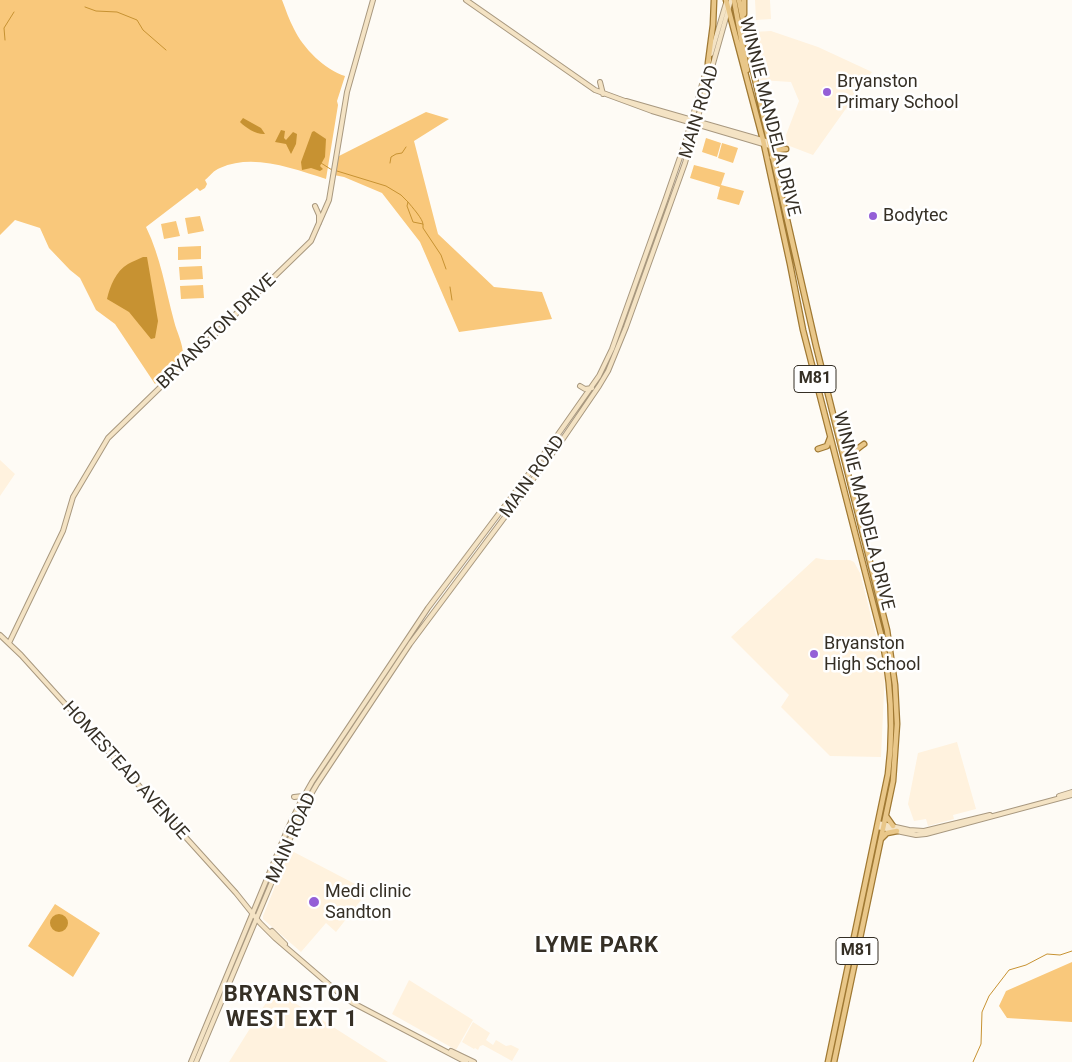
<!DOCTYPE html>
<style>
body{margin:0}
canvas{display:block;background:#fefbf5}
</style>
<canvas width="1072" height="1062"></canvas>
<script>
const c = document.querySelector('canvas').getContext('2d');
c.lineJoin = 'round';
function paint(path, color) { c.fillStyle = color; c.fill(path, 'evenodd'); }
function trace(path, color, width, dash) { c.strokeStyle = color; c.lineWidth = width; c.lineCap = dash ? 'butt' : 'round'; c.setLineDash(dash || []); c.stroke(path); }
function write(font, color, halo, rows, align = 'center') {
  c.font = font + ' Roboto,sans-serif'; c.lineWidth = 5; c.setLineDash([]); c.textBaseline = 'middle'; c.strokeStyle = halo; c.fillStyle = color; for (const [text, x, y, turn = 0] of rows) {
    c.save(); c.translate(x, y); c.rotate((+turn || 0) * Math.PI / 180); c.textAlign = isNaN(turn) ? turn : align; if (halo) c.strokeText(text, 0, 0); c.fillText(text, 0, 0); c.restore();
  }
}
const built = new Path2D(`
 M755,0h15l1,19 -15,1z
 M771,31l47,16 54,25 -59,83 -26,-10 -1,-10 13,-34 -8,-19 -31,-2 -7,-48z
 M0,460l15,14 -15,22z
 M816,558l11,2h23l4,2 6,11 25,98 -4,86 -51,-1 -49,-49 8,-12 -58,-58z
 M957,742l19,67 -23,6 1,4 -26,7 -2,-7 -12,2 -6,-17 10,-51z
 M290,850l67,35 4,15 -25,32 -10,-9 -25,29 -38,-33v-3z
 M409,980l64,40 -17,30 -64,-36z
 M274,990l56,35 58,37h-159z
 M473,1022l17,11 -4,7 7,5 3,-5 10,6 5,-1 8,4 -7,12 -29,-16 -3,1 -2,4 -3,-2 -1,1 -12,-7z`);
const green = new Path2D(`
 M0,0h282c4,10 7,20 12,29 9,19 31,41 51,47l-8,25 1,4 -12,74c-33,-10 -72,-26 -106,-11 -6,2 -10,8 -15,12l2,4 -2,4 -5,3 -3,-3 -51,39c15,31 19,61 28,94 3,12 9,22 9,34l-28,29 -40,-60 -19,-14 -16,-32 -10,-8 -21,-22 -9,-20 -25,-8 -15,15z
 M426,112l23,7 -35,22 24,93 56,53 48,5 10,27 -93,13 -39,-90 -38,-49 -38,-16 -10,-2 3,-18z
 M706,138l15,5 -4,14 -15,-5z
 M722,143l16,5 -5,15 -15,-5z
 M694,165l31,8 -4,12 23,6 -5,14 -22,-6 3,-12 -30,-9z
 M200,216l4,15 -16,3 -3,-16z
 M176,221l4,15 -16,3 -3,-15z
 M201,246v13l-23,1v-13z
 M202,266l1,13 -23,1 -1,-13z
 M203,285l1,13 -23,1 -1,-13z
 M55,904l45,29 -27,44 -45,-31z
 M1072,962v60l-65,-4 -8,-12 7,-15z`);
const water = new Path2D(`
 M243,118l18,10 4,6c-8,1 -19,-6 -25,-12z
 M281,130l4,1 -1,7 2,2 7,-8 4,2 -1,10 -5,10 -5,-10 -11,-2z
 M314,131l12,8 -1,18 -5,9 3,3 -3,2 -9,-3 -9,2 -1,-8 11,-30z
 M143,257h4l11,64 -3,17 -4,1 -22,-27 -22,-13c3,-13 9,-28 21,-35 5,-3 11,-5 15,-7z
 M50 923a9 9 0 1 1 18 0a9 9 0 1 1-18 0Z`);
const stream = new Path2D(`
 M85,7l11,4 21,1 20,8 6,10 23,20
 M5,40l-1,-12 10,-16
 M321,163l11,7
 M390,163l1,-6 5,-3 6,-1 4,-6
 M337,171l49,15 15,9 7,7 -1,4 6,16 10,2v4l18,27 5,14
 M408,202c4,5 15,17 15,22
 M450,287l2,13
 M973,1062l8,-18 1,-32 7,-16 20,-26 17,-5 21,-11 13,1 12,-4`);
const secondary = new Path2D(`
 M466,0l129,90 57,21 118,35
 M711,54l15,-51
 M600,82l3,12
 M626,101l143,41
 M315,206l4,9v8
 M580,386l5,3 7,-1
 M0,635l21,20 215,238 24,30 15,15 64,55 14,10 113,59
 M9,643l54,-112 10,-34 35,-59 203,-197 18,-41 18,-108 26,-92
 M1059,796l13,-4
 M294,797l9,-1
 M878,823l31,7 15,1 66,-16
 M877,827l39,8 10,-1 146,-39
 M272,931l13,13
 M451,1051l23,11
 M191,1062l97,-234 11,-23 13,-23 116,-174 124,-165 47,-67 13,-27 54,-151 19,-55 24,-83
 M196,1062l107,-254 14,-24 93,-140 150,-201 39,-57 9,-15 18,-44 59,-164 46,-163`);
const primary = new Path2D(`
 M726,0l37,140 27,124 13,66 79,308c9,45 12,90 6,136l-60,288
 M734,0l13,70
 M739,0l15,75 62,271 71,284 8,55 2,39 -4,57 -59,281
 M744,0v14
 M708,63l5,-38 1,-25
 M772,157l5,-7 9,-1
 M839,432l5,9 7,4
 M818,449l9,-3 3,-8
 M849,468c0,-13 5,-17 15,-24
 M886,816l7,10
 M881,839l6,-6 10,-2`);
const markers = [
 [827,92,5,"#945fd7"],
 [873,216,5,"#945fd7"],
 [814,654,5,"#945fd7"],
 [314,902,6,"#945fd7"]
];
const shields = [
 [815,379,42],
 [857,951,42]
];
const shieldNames = [
 ["M81",815,379],
 ["M81",857,951]
];
const poiNames = [
 ["Bryanston",837,82],
 ["Primary School",837,103],
 ["Bodytec",883,216],
 ["Bryanston",824,644],
 ["High School",824,665],
 ["Medi clinic",325,892],
 ["Sandton",325,913]
];
const streetNames = [
 ["MAIN ROAD",700,112,-73],
 ["WINNIE MANDELA DRIVE",769,117,76],
 ["BRYANSTON DRIVE",217,332,-44],
 ["MAIN ROAD",533,477,-54],
 ["WINNIE MANDELA DRIVE",863,511,76],
 ["HOMESTEAD AVENUE",125,771,48],
 ["MAIN ROAD",292,838,-66]
];
const districtNames = [
 ["LYME PARK",597,946],
 ["BRYANSTON",292,995],
 ["WEST EXT 1",292,1020]
];
paint(built, '#fff2de');
paint(green, '#f9c87b');
paint(water, '#c79232');
trace(stream, '#c79232', 1);
trace(secondary, '#a8987f', 6);
trace(primary, '#a07933', 7);
trace(secondary, '#f4e3c4', 4);
trace(primary, '#e9c789', 4.5);
for (const [x, y, r, color] of markers) { const dot = new Path2D(); dot.arc(x, y, r, 0, 2 * Math.PI); c.fillStyle = color; c.fill(dot); trace(dot, '#fff', 2); }
for (const [x, y, w] of shields) { const box = new Path2D(); box.roundRect(x - w / 2, y - 13.5, w, 27, 4); c.fillStyle = '#fff'; c.fill(box); trace(box, '#352f25', 1); }
write('bold 16px', '#352f25', null, shieldNames);
write('18px', '#352f25', '#fff', poiNames, 'left');
write('18px', '#352f25', '#fff', streetNames);
c.letterSpacing = '1px';
write('bold 22px', '#352f25', '#fff', districtNames);
c.letterSpacing = '0px';
</script>
